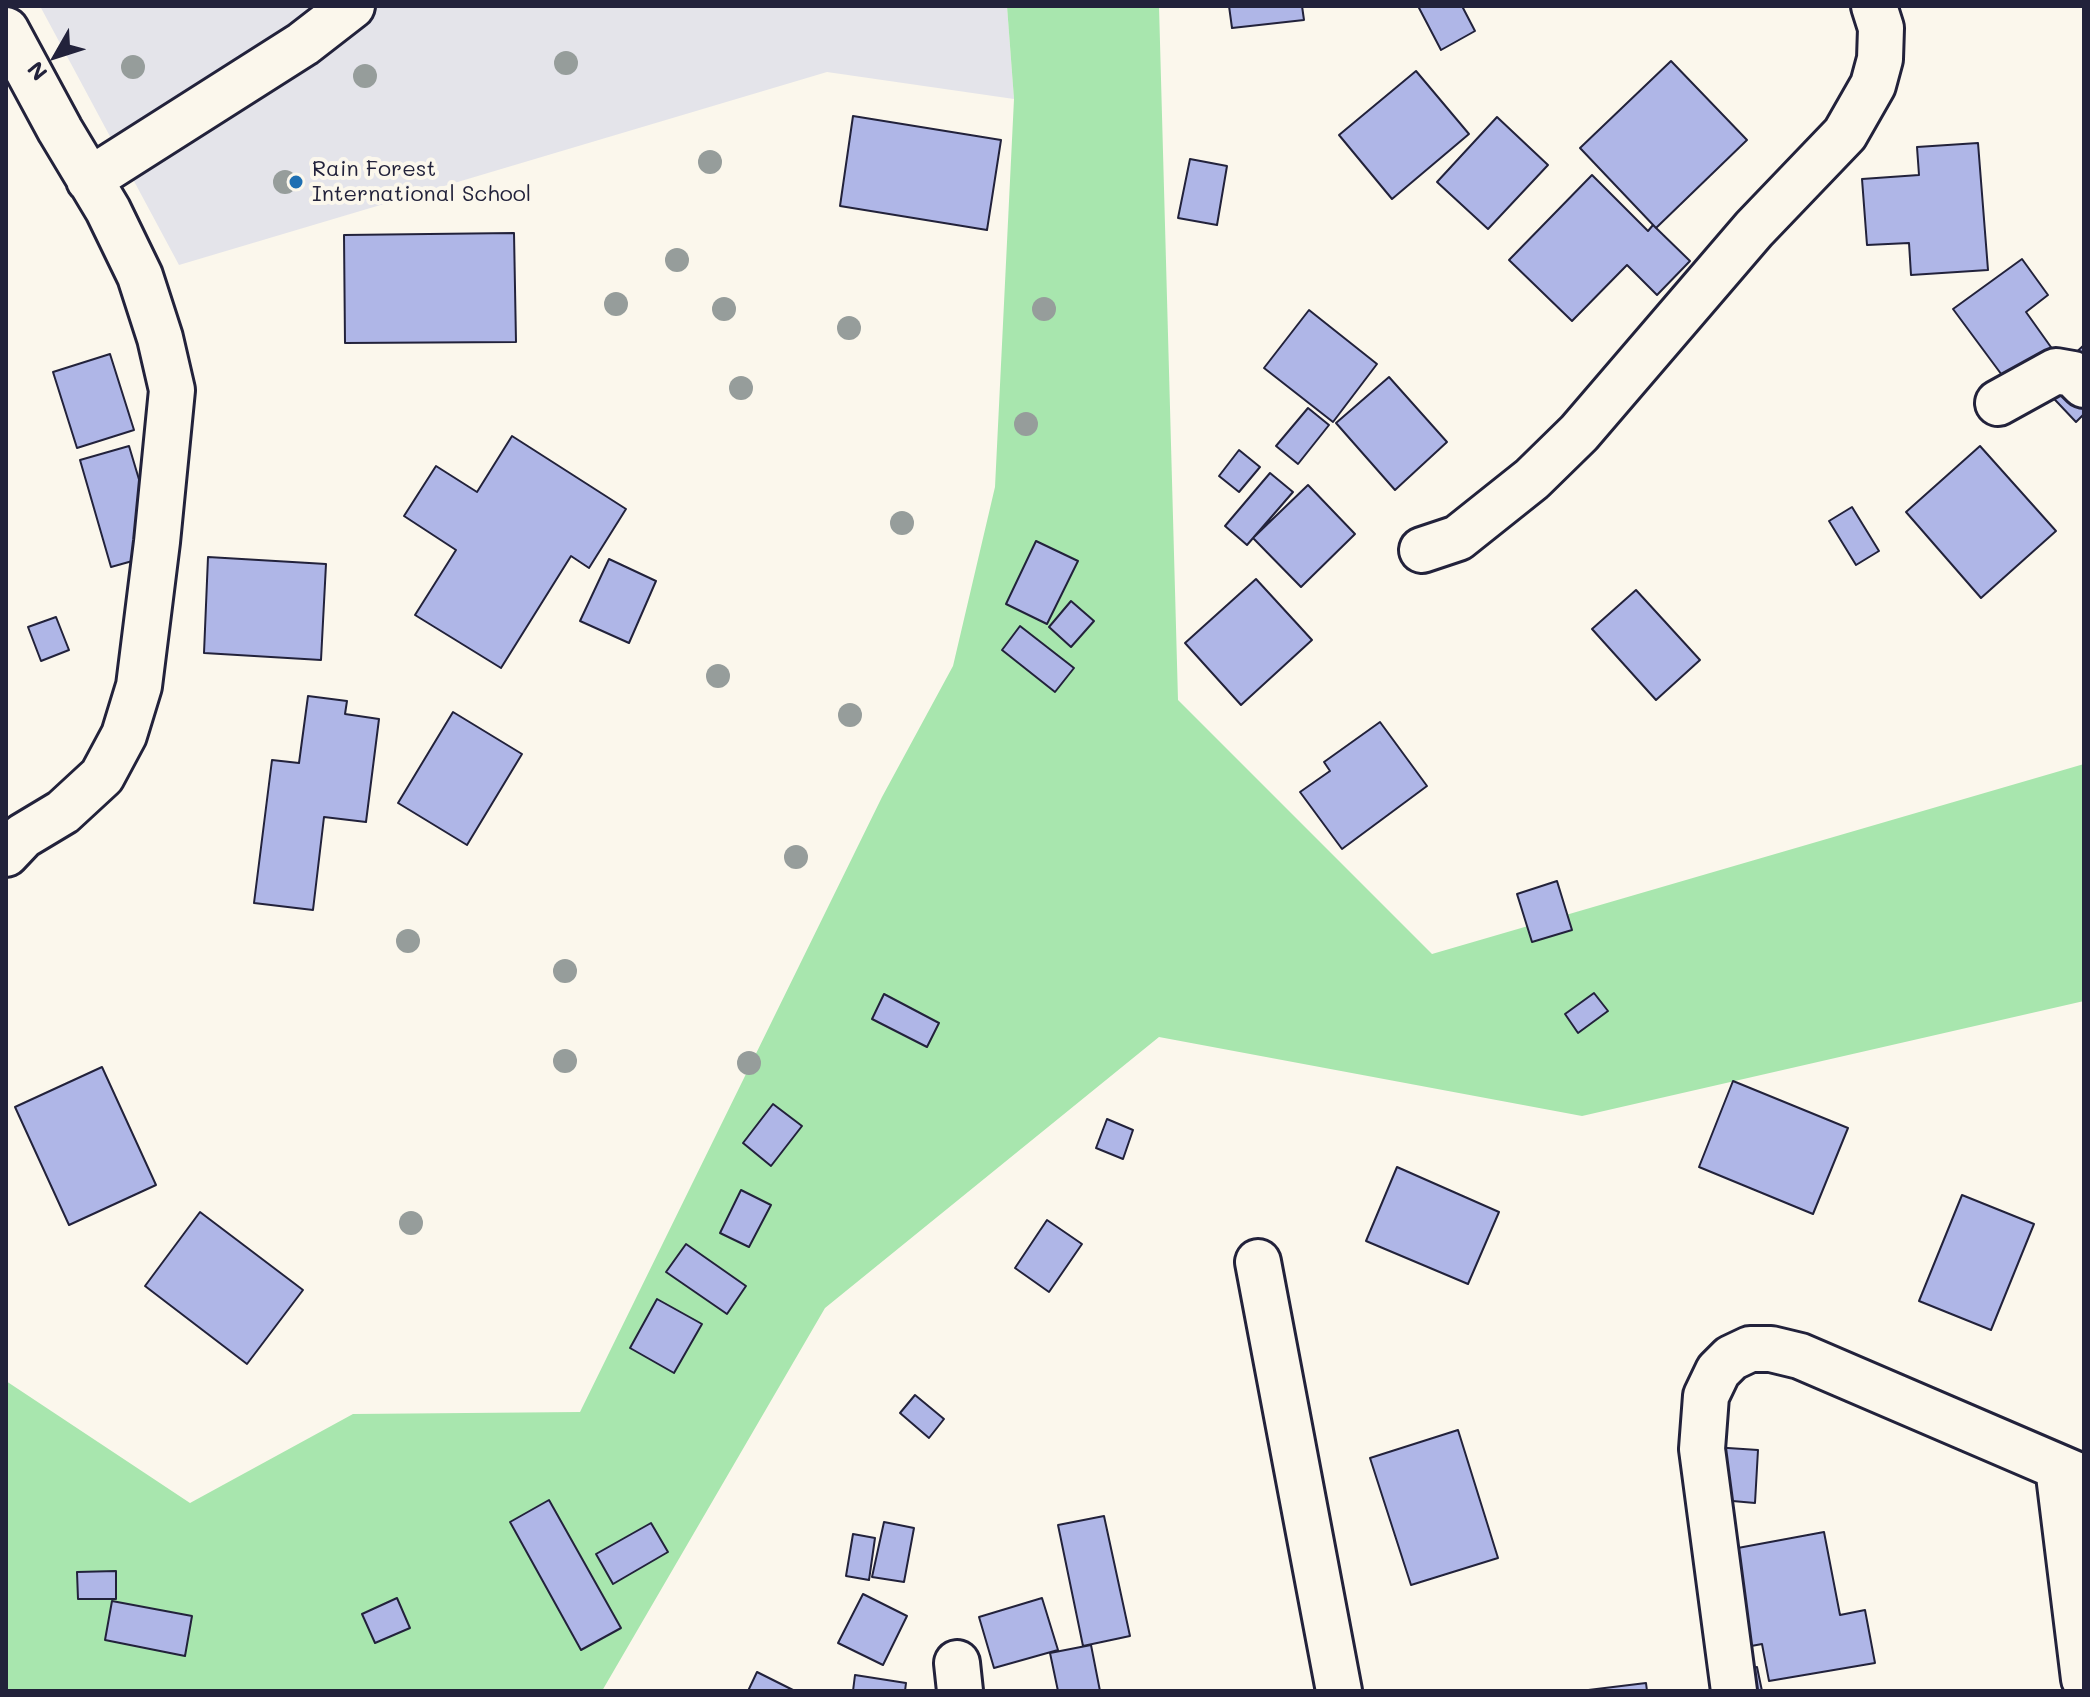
<!DOCTYPE html>
<style>
body{margin:0}
#map{position:relative;width:2090px;height:1697px;overflow:hidden;background:#fbf7ec;font-family:Mali,sans-serif}
canvas{display:block}
.frame{position:absolute;inset:0;border:8px solid #22223b;pointer-events:none}
.north{position:absolute;left:16px;top:16px;width:80px;height:80px;-webkit-text-stroke:6px #fbf7ec;paint-order:stroke;rotate:231deg;font-size:22px;font-weight:700;line-height:32px;text-align:center;color:#22223b}
.north::after{content:'';display:block;margin:auto;width:28px;height:36px;background:#22223b;clip-path:polygon(50% 0,100% 100%,50% 72%,0 100%)}
</style>
<div id="map">
<canvas width="2090" height="1697"></canvas>
<div class="frame"></div>
<div class="north">N</div>
</div>
<script>
const c = document.querySelector('canvas').getContext('2d');
c.lineJoin = 'round';
function paint(path, color) { c.fillStyle = color; c.fill(path, 'evenodd'); }
function trace(path, color, width, dash) { c.strokeStyle = color; c.lineWidth = width; c.lineCap = dash ? 'butt' : 'round'; c.setLineDash(dash || []); c.stroke(path); }
function write(font, color, halo, rows, align = 'center') {
  c.font = font + ' Mali,sans-serif'; c.lineWidth = 8; c.setLineDash([]); c.textBaseline = 'middle'; c.strokeStyle = halo; c.fillStyle = color; for (const [text, x, y, turn = 0] of rows) {
    c.save(); c.translate(x, y); c.rotate((+turn || 0) * Math.PI / 180); c.textAlign = isNaN(turn) ? turn : align; if (halo) c.strokeText(text, 0, 0); c.fillText(text, 0, 0); c.restore();
  }
}
const built = new Path2D(`
 M40,6h967l7,93 -187,-27 -648,193z`);
const green = new Path2D(`
 M1007,6h152l19,694 254,254 652,-190v237l-502,115 -423,-79 -334,271 -223,383h-596v-310l184,122 163,-89 227,-2 302,-615 71,-131 42,-179 19,-388z`);
const building = new Path2D(`
 M1229,6h73l2,14 -72,8z
 M1418,6h44l13,25 -34,19z
 M1671,61l76,79 -91,88 -76,-80z
 M1416,71l53,63 -77,65 -53,-64z
 M853,116l148,24 -14,90 -147,-24z
 M1497,117l51,48 -60,64 -51,-47z
 M1978,143l10,127 -77,5 -2,-32 -42,2 -5,-66 57,-4 -2,-28z
 M1190,159l37,7 -10,59 -39,-7z
 M1592,175l56,56 5,-6 37,36 -33,34 -30,-30 -55,56 -63,-61z
 M514,233l2,109 -171,1 -1,-108z
 M2022,259l26,36 -22,17 32,45 -45,33 -60,-81z
 M1309,310l68,54 -44,58 -69,-54z
 M2084,345v69l-8,8 -35,-37z
 M110,354l24,76 -57,18 -24,-76z
 M1389,377l58,65 -52,48 -59,-67z
 M1308,408l21,17 -31,39 -22,-18z
 M512,436l114,73 -37,59 -18,-12 -70,112 -86,-53 41,-65 -52,-34 32,-50 41,26z
 M129,446l32,107 -50,14 -31,-107z
 M1980,446l76,85 -75,67 -75,-86z
 M1239,450l21,17 -21,25 -20,-16z
 M1270,473l23,19 -46,53 -22,-19z
 M1308,485l47,49 -54,53 -48,-49z
 M1852,507l27,44 -23,14 -27,-44z
 M1036,541l42,20 -31,63 -41,-20z
 M208,557l118,7 -5,96 -117,-7z
 M609,559l47,22 -27,62 -49,-22z
 M1256,579l56,61 -71,65 -56,-62z
 M1636,590l64,70 -44,40 -64,-71z
 M1071,601l23,20 -23,26 -22,-20z
 M56,617l13,33 -28,11 -13,-34z
 M1020,626l54,42 -19,24 -53,-42z
 M308,696l39,5 -2,13 34,5 -13,103 -42,-5 -11,93 -59,-7 18,-143 27,3z
 M453,712l69,42 -55,91 -69,-42z
 M1380,722l47,64 -85,63 -42,-57 30,-21 -6,-9z
 M1557,881l15,49 -40,12 -15,-48z
 M1594,993l14,18 -30,22 -13,-19z
 M884,994l55,29 -12,24 -55,-28z
 M102,1067l54,118 -87,40 -54,-118z
 M1733,1081l115,47 -35,86 -114,-47z
 M773,1104l29,22 -31,40 -28,-23z
 M1107,1119l26,11 -10,29 -27,-11z
 M1397,1167l102,45 -31,72 -102,-43z
 M741,1190l30,15 -22,42 -29,-14z
 M1962,1195l72,29 -43,106 -72,-29z
 M200,1212l103,78 -56,74 -102,-78z
 M1047,1220l35,24 -33,48 -34,-24z
 M686,1244l60,42 -19,28 -61,-42z
 M657,1299l45,25 -28,49 -44,-25z
 M915,1395l29,24 -15,19 -29,-25z
 M1458,1430l40,128 -87,27 -41,-127z
 M1713,1447l45,3 -3,53 -45,-4z
 M549,1500l72,128 -40,22 -71,-128z
 M1104,1516l26,120 -47,10 -25,-121z
 M884,1522l30,6 -10,54 -32,-5z
 M651,1523l17,29 -55,32 -17,-30z
 M1824,1532l16,83 25,-5 10,53 -106,18 -7,-37 -16,3 -19,-97z
 M853,1534l22,4 -6,42 -23,-4z
 M116,1571v28h-38l-1,-27z
 M863,1594l44,22 -24,49 -45,-22z
 M397,1598l13,30 -35,15 -13,-29z
 M1042,1598l16,52 -64,18 -15,-51z
 M112,1601l80,15 -7,40 -80,-16z
 M1091,1645l9,46h-42l-8,-38z
 M1757,1667l5,24h-30l-4,-18z
 M757,1672l38,19h-47z
 M855,1675l51,8 -1,8h-52z
 M1646,1683l1,8h-67z`);
const minor = new Path2D(`
 M6,30l54,100 48,80 32,66 20,62 12,52 -15,152 -18,144 -15,49 -22,41 -39,36 -40,24 -17,18
 M89,180l214,-136 49,-38
 M1998,403l58,-32 17,3 11,11
 M1422,550l36,-12 74,-59 47,-46 175,-204 91,-95 28,-49 7,-26 1,-31 -7,-22
 M1258,1262l81,429
 M2058,1467l26,212
 M957,1663l3,28
 M1734,1691l-32,-242 4,-53 12,-25 13,-13 19,-9h21l29,7 284,122`);
const trees = [
 [566,63],
 [133,67],
 [365,76],
 [710,162],
 [285,182],
 [677,260],
 [616,304],
 [724,309],
 [1044,309],
 [849,328],
 [741,388],
 [1026,424],
 [902,523],
 [718,676],
 [850,715],
 [796,857],
 [408,941],
 [565,971],
 [565,1061],
 [749,1063],
 [411,1223]
];
const markers = [
 [296,182,8,"#1f6fb2"]
];
const poiNames = [
 ["Rain Forest",312,169],
 ["International School",312,194]
];
paint(built, '#e4e4ea');
paint(green, '#a8e6ae');
paint(building, '#afb6e7');
trace(building, '#22223b', 2);
trace(minor, '#22223b', 50);
trace(minor, '#fbf7ec', 44);
c.fillStyle = '#969d9b';
for (const [x, y] of trees) { c.beginPath(); c.arc(x, y, 12, 0, 2 * Math.PI); c.fill(); }
for (const [x, y, r, color] of markers) { const dot = new Path2D(); dot.arc(x, y, r, 0, 2 * Math.PI); c.fillStyle = color; c.fill(dot); trace(dot, '#fbf7ec', 3); }
write('22px', '#22223b', '#fbf7ec', poiNames, 'left');
</script>
